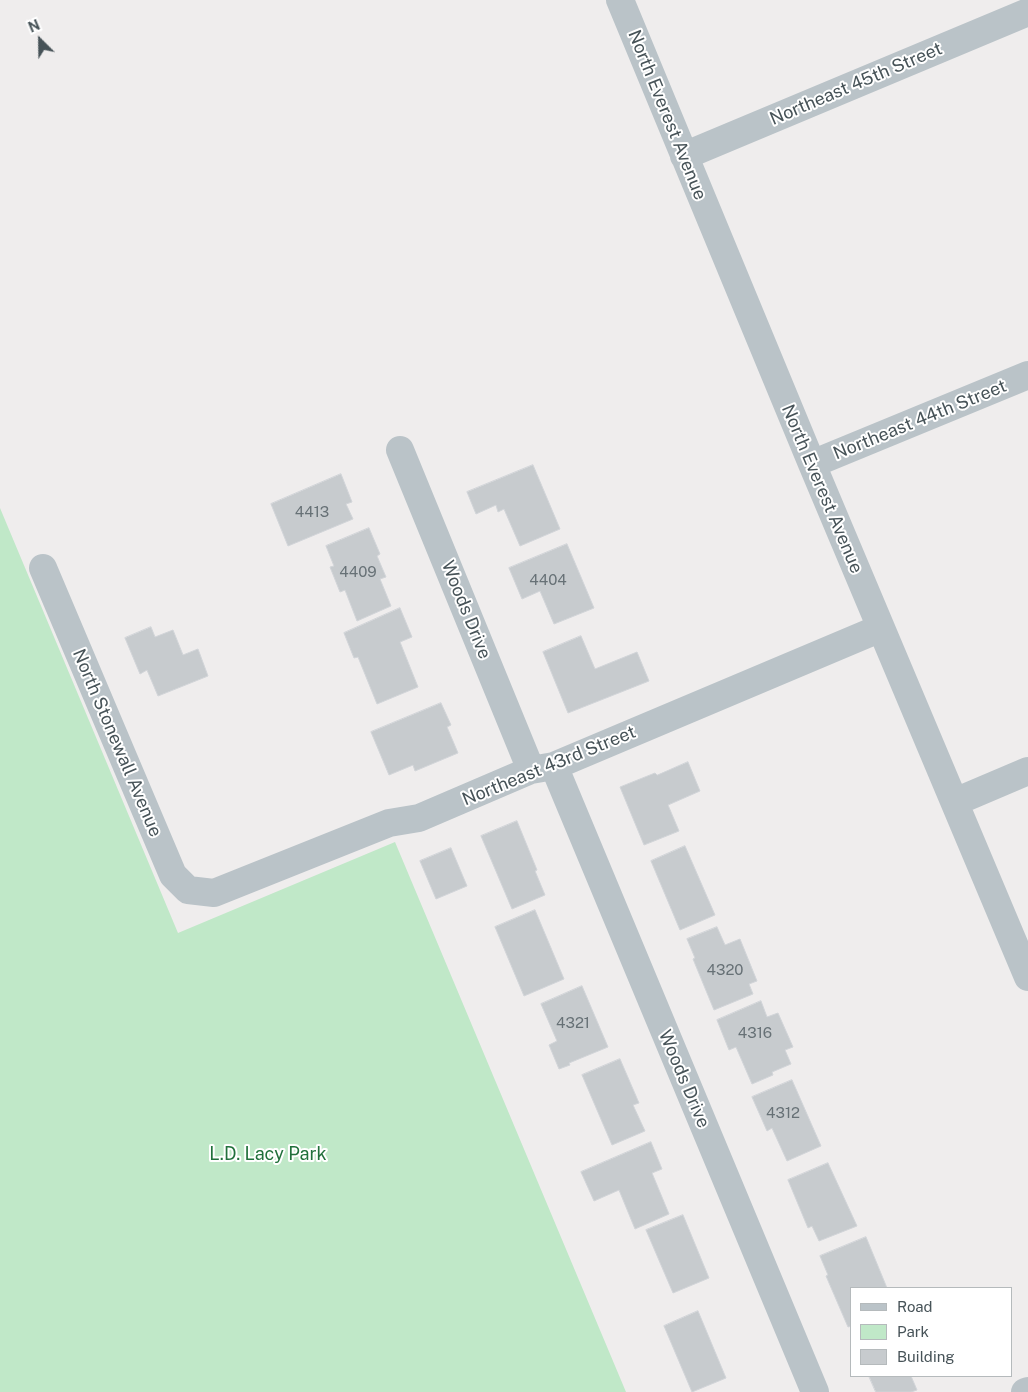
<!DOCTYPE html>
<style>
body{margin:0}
#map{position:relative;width:1028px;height:1392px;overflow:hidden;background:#efeded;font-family:"Public Sans",sans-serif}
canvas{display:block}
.legend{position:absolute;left:850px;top:1287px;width:162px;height:90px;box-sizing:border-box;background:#fff;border:1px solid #b5babc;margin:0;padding:6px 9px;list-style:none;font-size:15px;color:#475358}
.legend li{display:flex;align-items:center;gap:10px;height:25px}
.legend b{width:25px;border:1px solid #b5babc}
.north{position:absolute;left:15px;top:15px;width:50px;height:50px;-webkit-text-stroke:4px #fff;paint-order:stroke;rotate:337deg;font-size:14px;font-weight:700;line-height:20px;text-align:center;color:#475358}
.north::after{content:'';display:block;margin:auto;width:18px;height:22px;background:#475358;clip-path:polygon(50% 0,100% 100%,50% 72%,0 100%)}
</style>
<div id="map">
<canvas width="1028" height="1392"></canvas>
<ul class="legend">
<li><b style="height:6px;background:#bac3c8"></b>Road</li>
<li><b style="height:14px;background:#c0e8c8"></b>Park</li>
<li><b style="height:14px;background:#c7cbce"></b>Building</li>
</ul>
<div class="north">N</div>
</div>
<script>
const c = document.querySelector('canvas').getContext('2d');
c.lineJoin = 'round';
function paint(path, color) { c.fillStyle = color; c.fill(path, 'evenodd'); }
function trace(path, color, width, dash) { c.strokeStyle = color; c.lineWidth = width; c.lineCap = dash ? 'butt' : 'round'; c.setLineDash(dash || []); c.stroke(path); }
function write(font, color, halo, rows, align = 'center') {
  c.font = font + ' "Public Sans",sans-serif'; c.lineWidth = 4; c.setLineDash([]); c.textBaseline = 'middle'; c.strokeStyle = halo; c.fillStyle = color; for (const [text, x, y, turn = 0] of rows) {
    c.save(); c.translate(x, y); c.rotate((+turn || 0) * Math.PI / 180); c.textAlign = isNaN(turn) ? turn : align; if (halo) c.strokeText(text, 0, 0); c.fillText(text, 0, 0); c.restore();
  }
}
const green = new Path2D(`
 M0,508l178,425 217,-91 231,550h-626z`);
const building = new Path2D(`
 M533,465l27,64 -40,17 -16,-37 -6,3 -2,-7 -20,9 -9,-22z
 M341,474l11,28 -6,2 7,15 -65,27 -17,-42z
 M369,528l11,26 -3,2 9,21 -6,2 11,27 -34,15 -12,-31 -5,2 -10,-25 4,-1 -8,-20z
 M567,544l27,64 -40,16 -14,-33 -18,8 -13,-31z
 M400,608l12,29 -12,5 18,45 -41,17 -19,-47 -4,1 -10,-25z
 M151,627l4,10 18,-7 10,25 15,-6 10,27 -50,20 -11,-26 -7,4 -15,-36z
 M581,636l14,33 42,-17 12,29 -81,32 -25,-61z
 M441,703l10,22 -4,2 11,26 -43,18 -2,-6 -24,10 -18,-43z
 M688,762l12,29 -32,14 11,26 -35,14 -24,-58 35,-14 2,2z
 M517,821l20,49 -2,1 10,24 -33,14 -31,-73z
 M685,846l30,69 -35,15 -29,-69z
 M451,848l16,38 -31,13 -16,-38z
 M535,910l29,69 -40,17 -29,-69z
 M717,927l8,18 15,-6 17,42 -8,3 4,10 -39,16 -21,-51 2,-1 -8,-19z
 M582,986l26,61 -39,16 1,2 -11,4 -10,-24 8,-4 -16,-37z
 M761,1001l6,16 11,-4 15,34 -8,3 6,14 -19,8 1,3 -21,9 -16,-37 -7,3 -12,-30z
 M620,1059l19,44 -6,2 12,26 -33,14 -30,-70z
 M792,1080l29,66 -34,15 -15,-33 -5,3 -15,-34z
 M651,1142l11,27 -10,4 17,41 -34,15 -16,-39 -25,11 -13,-29z
 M828,1163l29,63 -38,15 -7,-15 -4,2 -20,-48z
 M683,1215l26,63 -36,15 -27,-63z
 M866,1237l21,51h-35v38l-4,1 -22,-51 2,-1 -8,-19z
 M698,1311l28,67 -34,14 -28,-66z
 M869,1376h42l6,14 -6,2h-35z`);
const street = new Path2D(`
 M620,0l192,464 216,513
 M684,156l344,-144
 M400,450l131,320
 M812,464l216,-89
 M43,568l130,307 15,15 26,3 175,-70 30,-5 112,-48 23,-4 327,-138
 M554,766l261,626
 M955,802l73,-31
 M1025,1392l3,-1`);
const numberNames = [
 ["4413",312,512],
 ["4409",358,572],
 ["4404",548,580],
 ["4320",725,970],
 ["4321",573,1023],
 ["4316",755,1033],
 ["4312",783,1113]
];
const streetNames = [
 ["Northeast 45th Street",856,84,-23],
 ["North Everest Avenue",667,115,68],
 ["Northeast 44th Street",920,420,-22],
 ["North Everest Avenue",822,489,67],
 ["Woods Drive",466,610,68],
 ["North Stonewall Avenue",117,743,67],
 ["Northeast 43rd Street",549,766,-22],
 ["Woods Drive",684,1079,67]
];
const parkNames = [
 ["L.D. Lacy Park",268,1154]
];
paint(green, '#c0e8c8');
paint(building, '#c7cbce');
trace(building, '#d1d4d8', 1);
trace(street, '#bac3c8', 28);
write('15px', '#677176', null, numberNames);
write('18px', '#475358', '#fff', streetNames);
write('18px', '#21703b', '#fff', parkNames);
</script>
